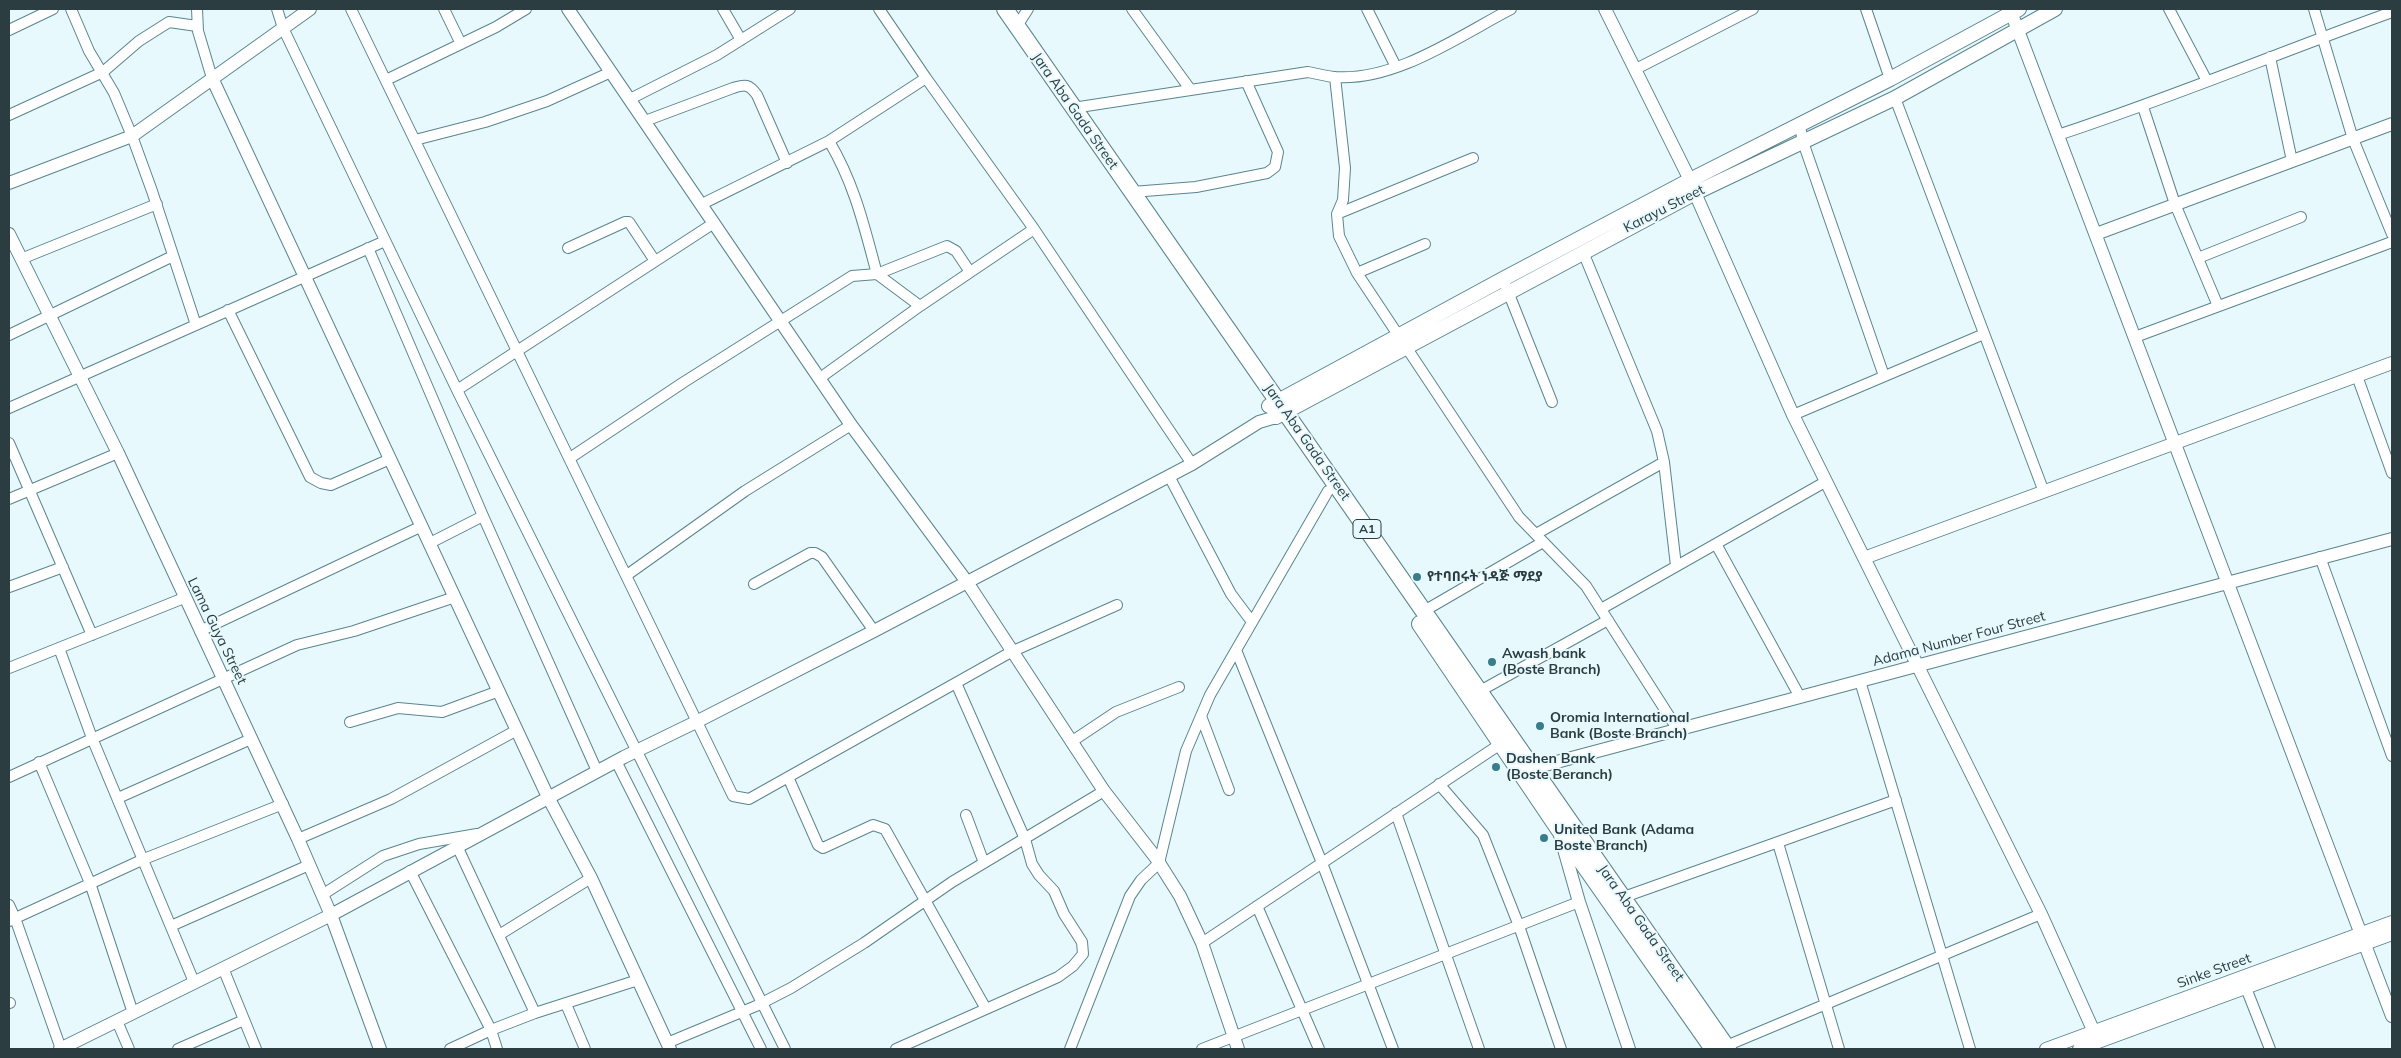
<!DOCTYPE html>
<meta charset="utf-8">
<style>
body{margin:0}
#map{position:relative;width:2401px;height:1058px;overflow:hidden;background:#e7f9fd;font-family:Mulish,sans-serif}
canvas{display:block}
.frame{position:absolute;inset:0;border:10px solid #2b3d41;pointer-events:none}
</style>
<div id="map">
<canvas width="2401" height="1058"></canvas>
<div class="frame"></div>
</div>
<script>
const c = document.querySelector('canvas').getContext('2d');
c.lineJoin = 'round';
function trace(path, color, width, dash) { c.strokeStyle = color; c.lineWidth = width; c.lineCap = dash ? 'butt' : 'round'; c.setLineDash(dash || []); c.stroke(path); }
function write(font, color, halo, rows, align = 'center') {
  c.font = font + ' Mulish,"Noto Sans Ethiopic",sans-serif'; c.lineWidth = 4; c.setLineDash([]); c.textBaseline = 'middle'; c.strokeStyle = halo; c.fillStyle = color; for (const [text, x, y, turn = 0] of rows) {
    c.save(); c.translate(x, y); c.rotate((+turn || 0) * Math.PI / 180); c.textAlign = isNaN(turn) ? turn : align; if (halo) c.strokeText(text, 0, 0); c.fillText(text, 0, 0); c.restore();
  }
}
const minor = new Path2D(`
 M71,9l18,42 25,42 18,43 20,55 44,134
 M197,9l1,22 14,47
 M277,9l6,19 174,362 328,659
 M351,9l382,787 16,3 262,-147 106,-47
 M444,9l17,35
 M723,9l18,31
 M879,9l47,69 108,151 158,235
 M1132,9l58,80
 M1367,9l29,58
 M1866,9l24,70
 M2169,9l38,72
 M2314,9l39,130 39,95
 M1017,26l11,-17
 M9,30l44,-21
 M2270,57l22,104
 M1636,69l117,-60
 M1335,77l10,91 -2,32 -6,14 2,22 18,37 162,244 67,69 92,144
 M386,80l110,-53 30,-18
 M1895,98l149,394
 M630,99l87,-44 73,-46
 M2143,107l32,97 43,102
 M1073,108l235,-36c9,2 18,4 26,5 61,5 125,-41 177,-68
 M9,115l94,-43 36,-31 30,-19 28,4
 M645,121l88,-33c12,-4 16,-4 24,7l30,68
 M1800,126l3,16 81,234
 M2058,135c113,-37 222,-83 334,-123
 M415,140l70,-18 62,-21 64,-29
 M829,141c26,44 35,85 48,133
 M1132,192l64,-5 71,-14 8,-6 3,-15 -32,-71
 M702,204l127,-63 97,-63
 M1337,214l136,-56
 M368,248l115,268 114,255
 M568,248l57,-26h4l26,39
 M1583,252l74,179 7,31 12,104
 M2198,258l103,-41
 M21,259l136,-55
 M1357,273l68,-29
 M877,274l70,-28 9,5 14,21
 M1503,279l49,123
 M228,310l82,167 11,6 10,2 59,-26
 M9,335l164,-79
 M2135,337l257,-95
 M2357,376l35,97
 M820,378l100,-72 114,-77
 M457,390l257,-167
 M9,408l376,-167
 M1793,415l191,-81
 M9,443l83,192
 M570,458l114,-76 168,-106 25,-2 43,32
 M1169,476l62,118 21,28
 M9,499l109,-46
 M1536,534l128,-72
 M430,543l53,-27
 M1716,544l84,153
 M2320,557l72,199
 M627,575l118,-84 106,-66
 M754,584l56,-31h5l7,4 52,74
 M9,587l54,-20
 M1601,609l224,-127
 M1424,611l119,-69
 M200,631l222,-105
 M59,648l33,90 102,244
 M1236,650l86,213 71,186
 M9,668l175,-70
 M1860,681l110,368
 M1480,691l128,-71
 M1201,716l28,74
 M350,722l48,-14 44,4 57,-21
 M1071,742l45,-30 63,-25
 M616,761l145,288
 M39,762l51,121 43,130
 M9,777l288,-132 57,-14 101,-34
 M788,777l30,68 5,3 50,-23 12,4 101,180
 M1439,784l44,51 36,91 42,123
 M118,798l133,-59
 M1396,813l83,236
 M966,815l18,48
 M298,839l93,-40 126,-69
 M1778,843l61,206
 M457,846l78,167
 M410,871l81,159 6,19
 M322,895l61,-39 36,-12 58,-10
 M1624,897l272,-97
 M9,905l6,13 46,131
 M1257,906l62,143
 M9,921l135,-62 139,-55
 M171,926l138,-61
 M499,935l92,-57
 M1202,943l300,-200
 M223,968l33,81
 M2246,988l24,61
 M9,1003h1
 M566,1004l19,45
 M117,1021l12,28
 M667,1043l89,-37 35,-18 73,-45 88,-61 152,-91
 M1726,1046l315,-132
 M178,1049l66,-29
 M450,1049l41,-19 44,-17 103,-33
 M896,1049l162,-72 15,-11 10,-12 -1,-12 -18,-28 -10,-23 -15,-16 -7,-11 -7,-25 -69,-156
 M1070,1049l60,-153 11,-16 18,-17 27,-112 24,-56 118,-204
 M1202,1049l377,-147`);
const tertiary = new Path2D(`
 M568,9l283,416 116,157 137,209 52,67 24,38 22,47 36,106
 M1605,9l85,171
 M2011,12l381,1004
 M212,78l336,719 43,81 79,171
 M9,183l123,-47 178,-127
 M1695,193l98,222 248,499 53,118
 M9,234l109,219 180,386 33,76 49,134
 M2096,234l296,-110
 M1864,558l528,-195
 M1534,768l858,-229
 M1560,835l19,67 50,147
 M60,1049l271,-134 293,-158 74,-36 176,-90 318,-167 67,-42 17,-5
 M2046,1049l346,-127
 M2079,1049l313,-115`);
const secondary = new Path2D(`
 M1269,406l234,-127 187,-99 200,-101 129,-70
 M1276,417l419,-224 200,-95 160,-89`);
const primary = new Path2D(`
 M1005,9l723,1040
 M1420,624l138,204 155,221`);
const markers = [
 [1417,577,5,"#397d8c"],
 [1492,662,5,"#397d8c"],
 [1540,726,5,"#397d8c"],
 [1496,767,5,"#397d8c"],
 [1544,838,5,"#397d8c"]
];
const shields = [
 [1367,529,28]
];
const shieldNames = [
 ["A1",1367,529]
];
const streetNames = [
 ["Jara Aba Gada Street",1075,111,55],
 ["Karayu Street",1664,209,-27],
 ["Jara Aba Gada Street",1307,442,55],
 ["Lama Guya Street",217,631,64],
 ["Adama Number Four Street",1959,639,-15],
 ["Jara Aba Gada Street",1641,923,55],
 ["Sinke Street",2214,971,-20]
];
const poiNames = [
 ["የተባበሩት ነዳጅ ማደያ",1427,577],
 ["Awash bank",1502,654],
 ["(Boste Branch)",1502,670],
 ["Oromia International",1550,718],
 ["Bank (Boste Branch)",1550,734],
 ["Dashen Bank",1506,759],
 ["(Boste Beranch)",1506,775],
 ["United Bank (Adama",1554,830],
 ["Boste Branch)",1554,846]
];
trace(minor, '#5a858f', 12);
trace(tertiary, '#5a858f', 14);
trace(secondary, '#5a858f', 16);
trace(primary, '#5a858f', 18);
trace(minor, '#fff', 10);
trace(tertiary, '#fff', 12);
trace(secondary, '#fff', 14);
trace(primary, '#fff', 16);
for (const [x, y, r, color] of markers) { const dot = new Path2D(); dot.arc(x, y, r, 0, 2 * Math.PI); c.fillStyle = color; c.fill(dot); trace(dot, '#e7f9fd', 2); }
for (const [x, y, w] of shields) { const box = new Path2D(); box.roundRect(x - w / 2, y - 9.5, w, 19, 4); c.fillStyle = '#e7f9fd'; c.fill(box); trace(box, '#2b3d41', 1); }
write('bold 12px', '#2b3d41', null, shieldNames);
write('14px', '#2b3d41', '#e7f9fd', streetNames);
write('bold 14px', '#2b3d41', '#e7f9fd', poiNames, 'left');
</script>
